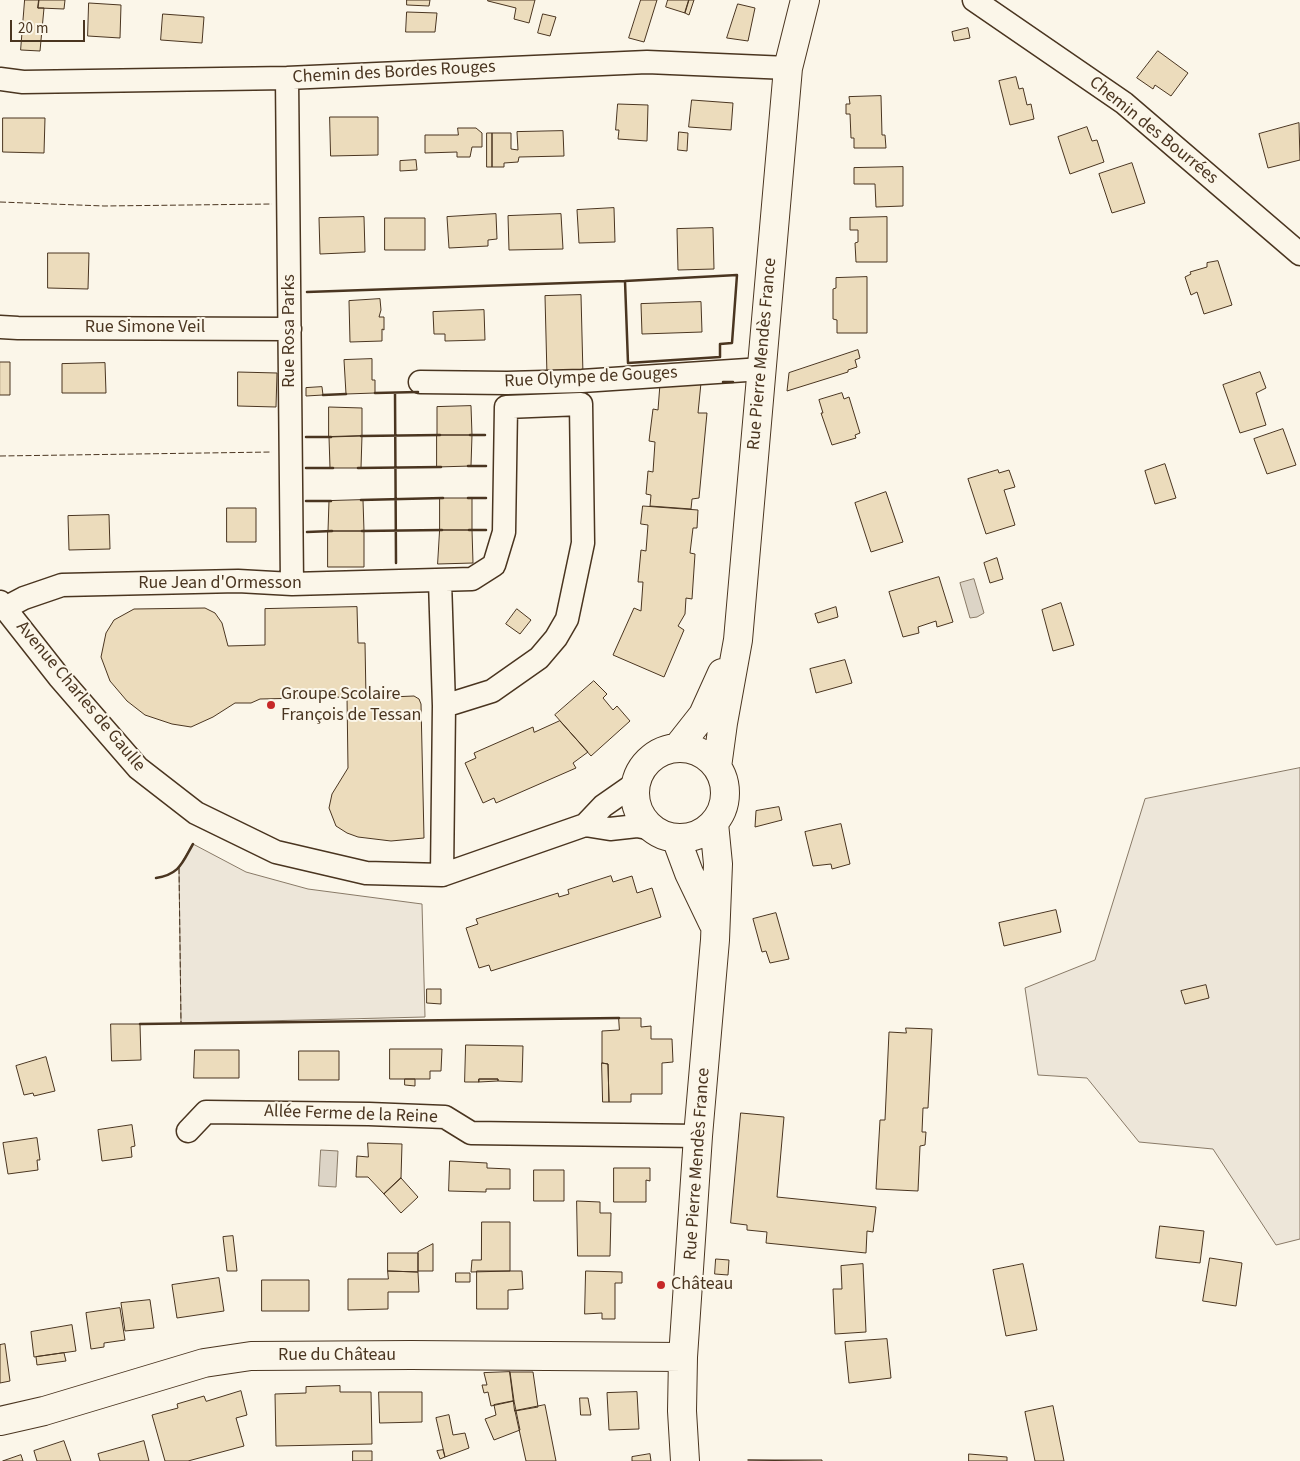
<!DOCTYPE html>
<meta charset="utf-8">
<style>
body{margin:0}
#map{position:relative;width:1300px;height:1461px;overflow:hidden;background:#fbf6e9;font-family:"Source Sans 3",sans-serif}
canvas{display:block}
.scale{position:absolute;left:10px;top:20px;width:75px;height:22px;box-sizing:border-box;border:2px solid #4a3520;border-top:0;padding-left:6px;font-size:15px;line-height:18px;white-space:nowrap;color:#4a3520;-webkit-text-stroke:4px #fbf6e9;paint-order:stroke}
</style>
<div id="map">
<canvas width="1300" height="1461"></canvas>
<div class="scale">20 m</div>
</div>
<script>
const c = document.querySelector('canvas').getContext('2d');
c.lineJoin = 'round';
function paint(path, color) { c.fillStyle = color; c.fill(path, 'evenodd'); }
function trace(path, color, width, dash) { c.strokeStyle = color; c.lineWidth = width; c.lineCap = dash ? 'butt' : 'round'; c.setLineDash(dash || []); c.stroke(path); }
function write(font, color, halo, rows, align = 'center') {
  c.font = font + ' "Source Sans 3",sans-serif'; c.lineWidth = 4; c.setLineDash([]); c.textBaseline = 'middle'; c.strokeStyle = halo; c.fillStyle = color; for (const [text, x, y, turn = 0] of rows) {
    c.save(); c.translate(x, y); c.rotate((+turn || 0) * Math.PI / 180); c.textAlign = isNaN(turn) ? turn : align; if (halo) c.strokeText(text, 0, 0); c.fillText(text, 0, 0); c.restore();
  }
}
const green = new Path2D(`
 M1300,768v471l-24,6 -63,-96 -74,-7 -52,-64 -49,-3 -13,-87 70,-28 50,-161z
 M193,844l53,28 62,17 114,15 3,113 -244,6 -2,-155z`);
const water = new Path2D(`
 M974,579l10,34 -7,4 -7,1 -10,-35z
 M321,1150l17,1 -2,36 -17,-1z`);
const building = new Path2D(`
 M25,0h14l-1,8h6l-4,43 -19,-1z
 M39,0h26l-1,9 -24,-1h-2z
 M407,0h23l-1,6 -22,-1z
 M488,0h47l-6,23 -15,-4 2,-11 -28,-7z
 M641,0h16l-13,42 -15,-4z
 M668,0h21l-4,13 -19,-6z
 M689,0h5l-5,15 -4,-2z
 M89,3l32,2 -1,33 -32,-2z
 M738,4l17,4 -7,33 -21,-3z
 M407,12l30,1 -2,19h-29z
 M163,14l41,3 -2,26 -41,-3z
 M543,14l13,3 -6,19 -12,-3z
 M968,28l2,10 -16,3 -2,-9z
 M1158,51l30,22 -17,23 -16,-11 -2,4 -16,-11z
 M1016,77l3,12 4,-1 4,17 4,-1 3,15 -24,6 -11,-44z
 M881,96l1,39h3l1,13h-32v-10h-3l-1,-24h-4v-10h4l-1,-7z
 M692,100l41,3 -2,27 -42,-3z
 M618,104l30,1 -1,36 -29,-2 1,-9h-3z
 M330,117h48v38l-47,1z
 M3,118h42l-1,35 -41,-1z
 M1299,123l1,37 -32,8 -9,-34z
 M1087,127l5,14 5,-1 7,22 -34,12 -12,-37z
 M458,128h18l6,5v14h-10l-2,10h-13v-5l-32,1v-18h33z
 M563,131l1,25 -45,1 -1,5 -14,1v4h-12v-34h19v16l7,1 -1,-18z
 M679,132l9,1 -1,18 -9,-1z
 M487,133h5v34h-5z
 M416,160l1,10 -17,1v-10z
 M1132,163l13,40 -33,10 -13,-39z
 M903,167v39l-27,1 -1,-23h-21v-16z
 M614,208l1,34 -36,1 -2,-33z
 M496,214l1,25 -9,1v6l-39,2 -2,-31z
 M561,214l2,35 -54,1 -1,-34z
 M364,217l1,35 -45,2 -1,-36z
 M887,217v45h-31l-1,-19 3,-1v-12h-8v-12z
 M385,218h40v32h-40z
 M713,228l1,41 -36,1 -1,-41z
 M48,253h41l-1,36 -40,-1z
 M1218,261l14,44 -28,9 -7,-22 -6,3 -6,-18 6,-3 -1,-2 17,-5v-4z
 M867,277v56h-30v-13l-4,-1v-30l3,-1v-10z
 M581,295l2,80 -36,1 -2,-80z
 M380,299l1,11 -2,7h5v13l-2,-1v12l-32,1 -1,-41z
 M701,302l1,30 -60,2 -1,-30z
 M484,310l1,30 -40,1v-7h-11l-1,-22z
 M858,350l2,8 -5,2 2,7 -9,3v2l-61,19 2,-18z
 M372,359v21h3v13l-29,1 -2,-34z
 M0,362h10v33h-10z
 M105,363l1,30h-44v-29z
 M238,372l39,1 -1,34 -38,-1z
 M1260,372l6,16 -10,5 10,32 -26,8 -17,-48z
 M701,383l-3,30h9l-8,85 -7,1 -1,10 -41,-3 1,-11 -5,-1 2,-23 5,1 2,-30 -6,-1 4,-32 5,1 2,-26z
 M322,387l1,8 -17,1v-8z
 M842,393l2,6 5,-2 11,36 -5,2 1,3 -24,7 -11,-32h2l-4,-13z
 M471,406l1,29h-35v-28z
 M329,407l33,1v28l-33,1z
 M1283,429l13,36 -29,9 -13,-35z
 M437,435h35l-1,31 -34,1z
 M362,436l-1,32h-31l-1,-31z
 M1165,464l11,34 -21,6 -10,-33z
 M998,470l1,3 10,-3 6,17 -11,3 11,35 -29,9 -18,-55z
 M886,492l17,50 -32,10 -16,-49z
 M440,498h32v32h-32z
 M363,500l1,31h-36l1,-30z
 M643,506l55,4 -1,18h-4l-3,25 5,1 -3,45 -6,-1 -1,16 -7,12 6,4 -20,47 -51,-22 21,-47 7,3 2,-29h-5l3,-32 5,1 2,-26 -7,-1z
 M227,508h29v34h-29z
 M109,515l1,34 -41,1 -1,-34z
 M440,530h32l1,33 -35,1z
 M328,531h36v36h-36z
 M997,558l6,21 -13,4 -6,-20z
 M939,577l14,45 -16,5 -1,-6 -18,6 1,6 -16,4 -14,-45z
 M1061,603l13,42 -21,6 -11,-41z
 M357,607l1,36h7l1,55 48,-2 5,3 2,5 3,134 -33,3 -33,-4 -11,-4 -11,-7 -7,-18 3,-14 16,-26 -1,-71 -87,2 -9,4h-16l-22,14 -22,10 -19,-3 -27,-9 -18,-14 -17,-20 -9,-24 5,-24 8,-13 20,-11 71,-1 10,5 7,10 6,23 37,-1v-36z
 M836,607l2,10 -20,6 -3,-9z
 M517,609l14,11 -11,14 -14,-10z
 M845,660l7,23 -36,10 -6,-24z
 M594,681l13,13 -4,4 10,12 4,-4 13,15 -39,35 -36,-41z
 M560,721l28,31 -15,11 3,5 -80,35 -2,-5 -11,5 -18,-40 11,-5 -2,-5 59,-26 1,5z
 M779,807l3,13 -27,7 1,-16z
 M841,824l9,40 -18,5 -1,-5 -18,2 -8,-34z
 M611,876l2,6 19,-6 5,17 15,-5 9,29 -170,54 -2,-6 -10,3 -13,-40 12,-4 -2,-5 82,-26 1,4 10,-3 -1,-4z
 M1056,910l5,22 -57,14 -5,-23z
 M776,913l13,46 -19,4 -4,-12 -4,1 -9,-33z
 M1206,985l3,13 -24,6 -4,-13z
 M427,989h14v15l-14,-1z
 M619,1018h22v9l10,-1v13h21l1,23 -11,1v31h-31v8h-22l-1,-38 -6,-1v-32l17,-1z
 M111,1024h29l1,36 -29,1z
 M906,1028l26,1 -4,79h-5l-1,24h4l-1,13 -5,1 -2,45 -42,-2 4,-69h5l4,-88 17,1z
 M466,1045l57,1 -1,36 -24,-1v-2h-19v3h-14z
 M390,1049h52l-1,22h-11v8h-40z
 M195,1050h44v28h-45z
 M299,1051h40v29h-40z
 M46,1057l9,34 -21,5 -1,-3 -9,2 -8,-29z
 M602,1063l6,1 1,38h-6z
 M405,1079h10v7l-10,-1z
 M479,1079h19v2l-19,1z
 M741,1113l43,4 -7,80 99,10 -3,25 -6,-1 -1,22 -100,-10 1,-11 -20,-2v-5l-16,-2z
 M132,1125l3,21 -4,1 1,10 -30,4 -4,-31z
 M37,1138l3,22h-3l1,10 -30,4 -5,-31z
 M368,1143l34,1 -1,34 -17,16 -16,-17h-12l1,-21 11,1z
 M450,1161l37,2v5l23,1v20h-24v3l-37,-1z
 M614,1168h36v13l-4,-1v22h-32z
 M534,1170h30v31h-30z
 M401,1178l17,19 -17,16 -17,-19z
 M577,1201l23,1v11h11l-1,43h-32z
 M482,1222h28v49l-39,1 1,-12h9z
 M1160,1226l44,5 -4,32 -44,-5z
 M233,1236l4,35h-10l-4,-34z
 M433,1244v27h-15v-19z
 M388,1253h30v19l-30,-1z
 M1210,1258l32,5 -6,43 -33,-5z
 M716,1259l13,1 -1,15 -13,-1z
 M863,1264l3,68 -31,2 -2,-45h9l-1,-23z
 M1023,1264l14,66 -31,6 -13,-66z
 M388,1271l30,1 1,20h-31v17l-40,1v-31h40z
 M477,1271h45l1,18 -15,1v19h-31z
 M586,1271l36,1v11h-7v36h-13v-6l-17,1z
 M456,1273h14v9h-14z
 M219,1278l5,33 -47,7 -5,-33z
 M262,1280h47v31h-47z
 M150,1300l4,28 -29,3 -4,-28z
 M120,1308l5,32 -21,3v4l-13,2 -5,-36z
 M72,1325l4,26 -42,6 -3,-25z
 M887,1339l4,39 -42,5 -4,-41z
 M5,1344l5,37 -10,2v-38z
 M64,1353l2,8 -29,4 -1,-8z
 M510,1372h23l5,35 -23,4z
 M510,1372l4,29 -23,5 -3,-14 -4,1 -2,-8h5l-3,-12z
 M340,1386v6h31l1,52 -96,2 -1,-52 31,-1v-6z
 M241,1391l6,24 -11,3 8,28 -56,15h-23l-13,-46 26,-7 -1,-4 27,-8 2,5z
 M379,1392h43v30l-42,1z
 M637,1392l2,37 -30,1 -2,-37z
 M580,1398h8l3,17h-10z
 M514,1401l6,29 -26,10 -9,-21 11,-4 -2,-10z
 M545,1405l11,56h-30l-11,-50z
 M1053,1406l11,55h-29l-10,-49z
 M449,1415l4,20 12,-2 4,15 -24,9 -9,-39z
 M64,1441l7,20h-34l-3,-10z
 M144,1441l5,20h-49l-2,-7z
 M443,1450l2,7 -5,2 -3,-8z
 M353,1451h19v10h-19z
 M650,1454l1,7h-19v-4z
 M969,1454l38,3v4h-38z
 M21,1455l2,6h-20z
 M748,1460h74v1z`);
const minor = new Path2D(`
 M974,0l150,103 176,151
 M287,78l5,506
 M0,79l23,3 264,-4 360,-16 141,6
 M0,327l18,1 272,1
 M420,382l87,1 75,-2 180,-12
 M440,581l4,125 -2,169
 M0,602l59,75 79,91 58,45 80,39 90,21 76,2 143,-50 18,-19 33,-23
 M5,608l19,-10 38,-13 176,-4 54,3 180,-5 22,-14 10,-33 2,-125 75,-3 2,139 -16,76 -11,19 -17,20 -47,33 -48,15
 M585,825l25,4 27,-3 16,3
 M188,1131l18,-19 163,2 76,3 26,16 227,3`);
const tertiary = new Path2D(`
 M677,748l26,-33 19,-42
 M635 793a45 45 0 1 1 90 0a45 45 0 1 1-90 0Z
 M717,767l6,-44 15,-83 50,-572 17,-68
 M676,838l13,35 24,50
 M0,1421l44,-10 160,-48 47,-7 160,-1 272,2
 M685,1461l-3,-50 1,-54 15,-221 17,-196 3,-76 -4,-41`);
const fence = new Path2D(`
 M0,202l104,4 168,-2
 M0,456l272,-4
 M179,868l2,155`);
const wall = new Path2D(`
 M737,275l-5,68 -12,1v13l-92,6 -3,-82z
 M307,292l318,-11
 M723,382h10
 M375,393l43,-1
 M395,393l1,170
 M323,395l23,-1
 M470,435h15
 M361,436l79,-1
 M306,437h25
 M468,466h18
 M306,468h27
 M358,468l83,-1
 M468,498h18
 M361,500l82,-2
 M306,501h25
 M469,530h17
 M362,531l80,-1
 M307,532l25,-1
 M156,878c24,-4 26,-15 37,-34
 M140,1024l479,-6`);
const markers = [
 [271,705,5,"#c62828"],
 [661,1285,5,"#c62828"]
];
const streetNames = [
 ["Chemin des Bordes Rouges",394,73,-3],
 ["Chemin des Bourrées",1153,131,39],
 ["Rue Simone Veil",145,328],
 ["Rue Rosa Parks",290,331,-90],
 ["Rue Pierre Mendès France",763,354,-85],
 ["Rue Olympe de Gouges",591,378,-3],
 ["Rue Jean d'Ormesson",220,584],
 ["Avenue Charles de Gaulle",80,697,50],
 ["Allée Ferme de la Reine",351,1115,2],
 ["Rue Pierre Mendès France",698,1164,-86],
 ["Rue du Château",337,1356]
];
const poiNames = [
 ["Groupe Scolaire",281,695],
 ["François de Tessan",281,716],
 ["Château",671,1285]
];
paint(green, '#ede6d9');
trace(green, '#887966', 1);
paint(water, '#dcd4c6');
trace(water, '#887966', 1);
paint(building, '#ecdcbc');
trace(building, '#4a3520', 1);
trace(minor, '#4a3520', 25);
trace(tertiary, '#4a3520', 30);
trace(minor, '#fbf6e9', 22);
trace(tertiary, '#fbf6e9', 28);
trace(fence, '#4a3520', 1, [6, 2.5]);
trace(wall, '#4a3520', 2.5);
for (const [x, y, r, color] of markers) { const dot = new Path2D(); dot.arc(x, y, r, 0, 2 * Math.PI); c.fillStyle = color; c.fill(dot); trace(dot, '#fbf6e9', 2); }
write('18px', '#4a3520', '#fbf6e9', streetNames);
write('18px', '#4a3520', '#fbf6e9', poiNames, 'left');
</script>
